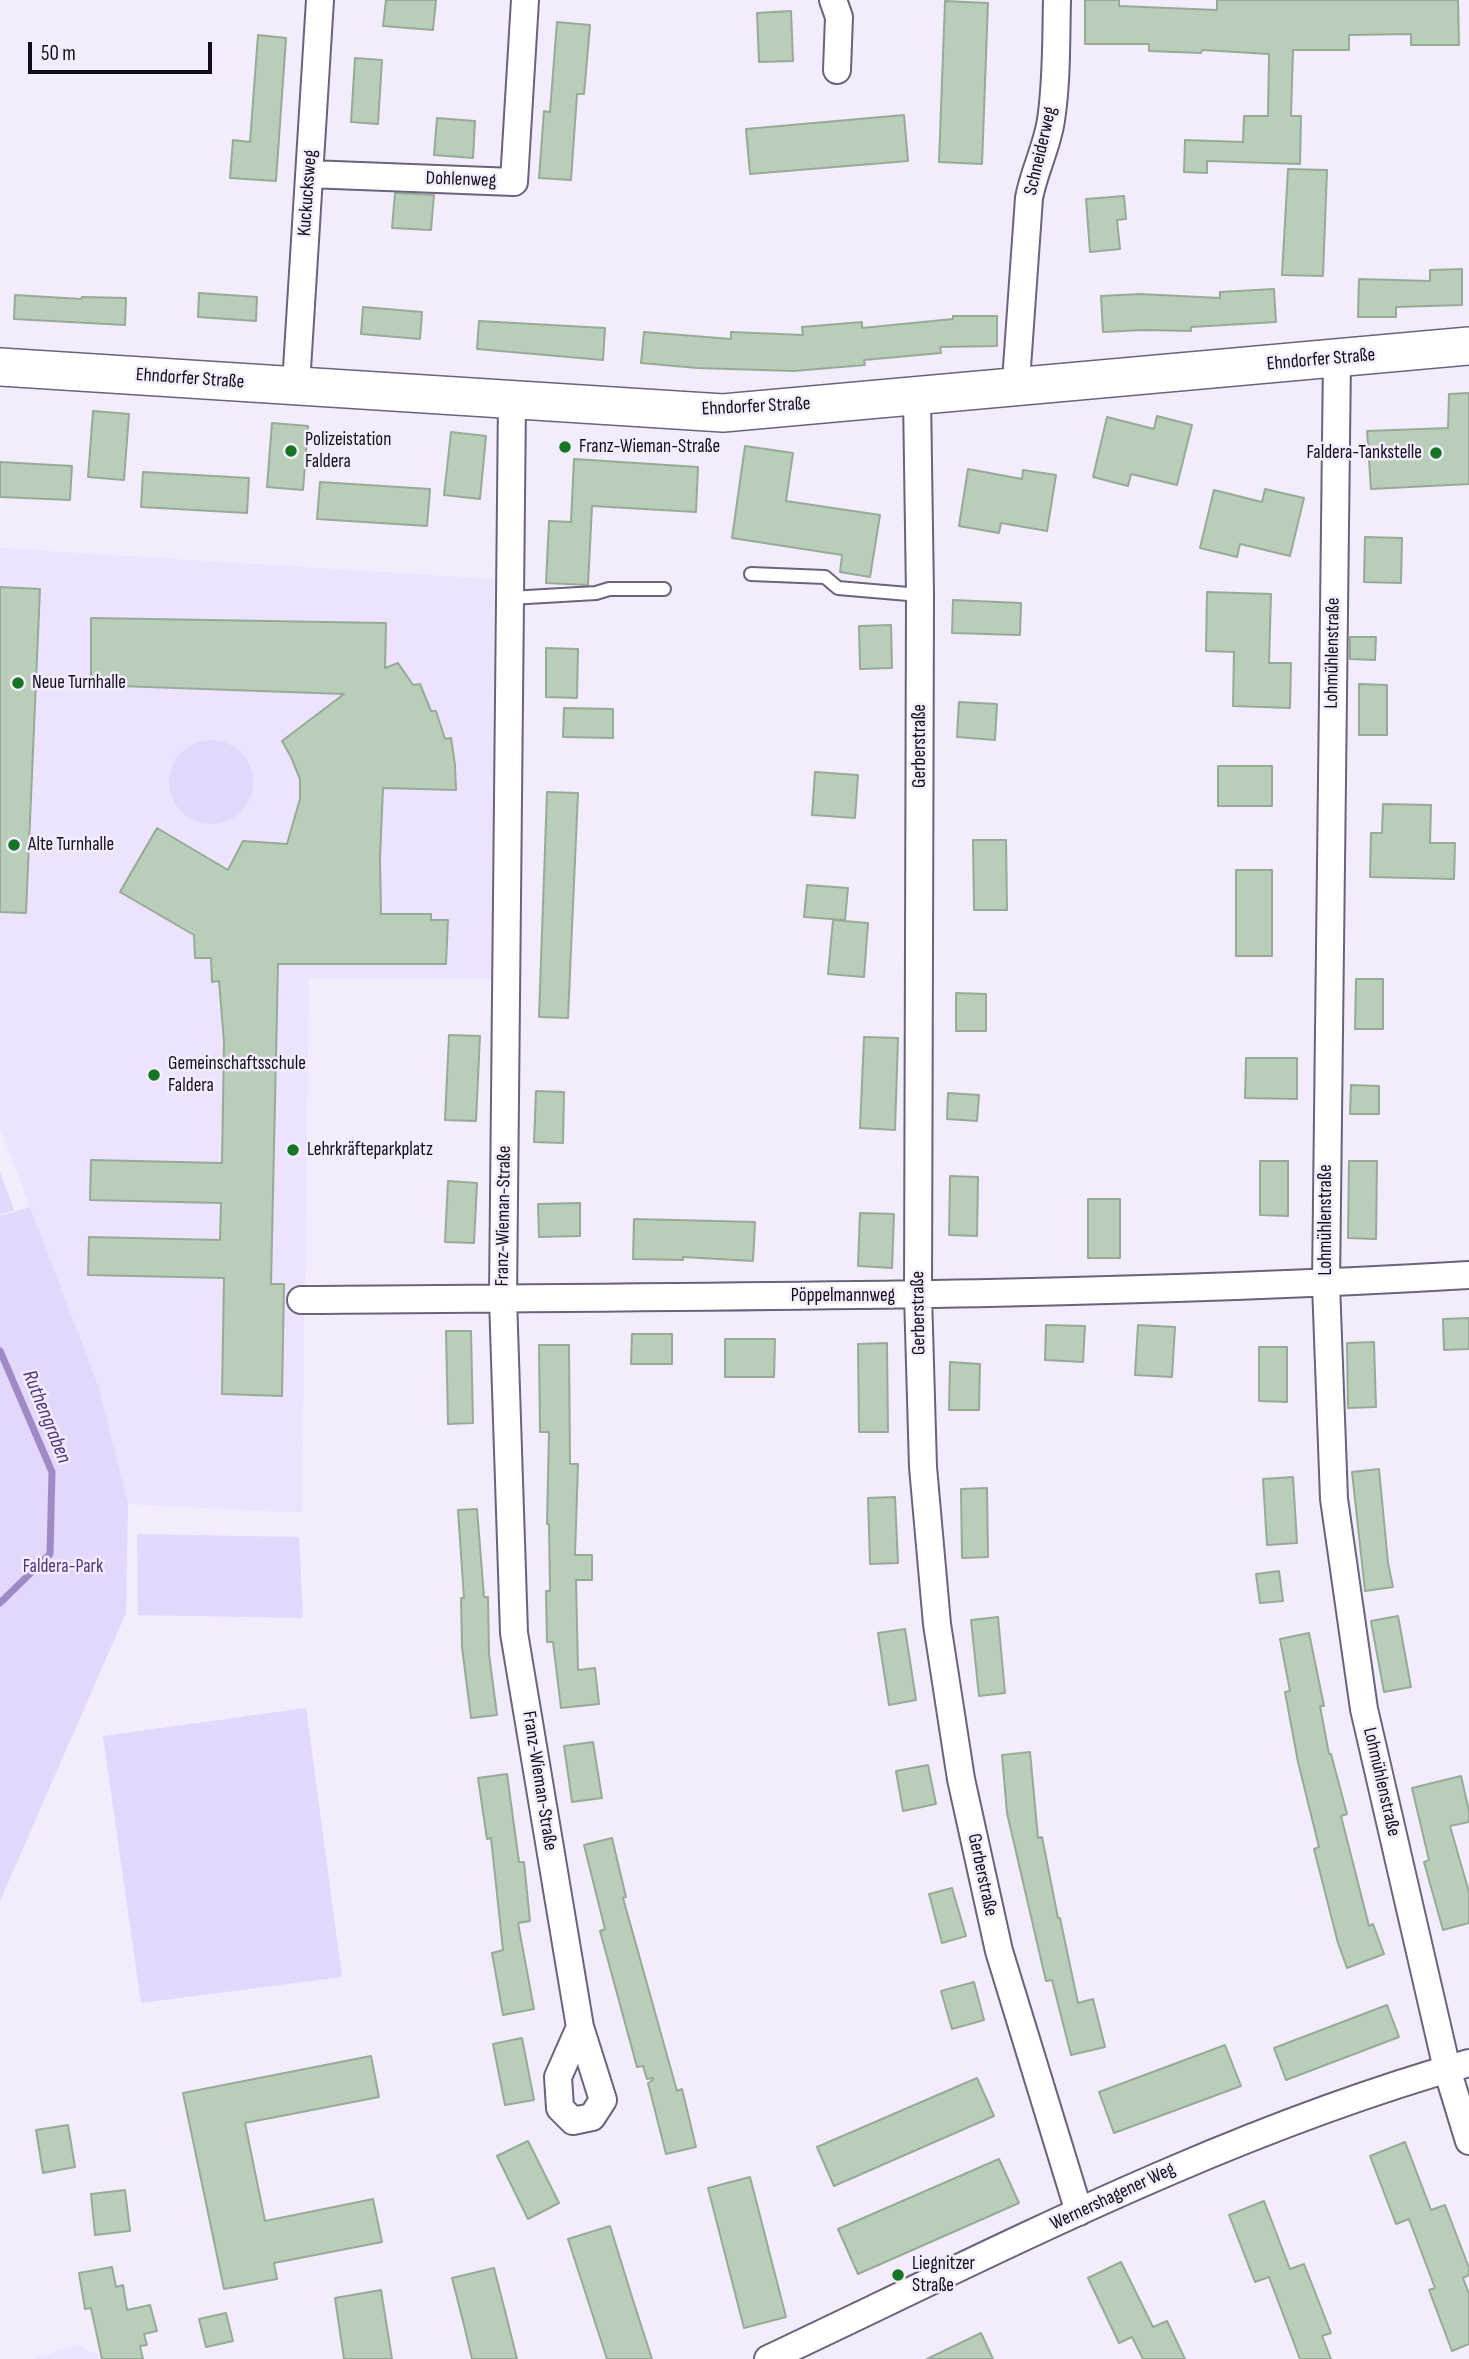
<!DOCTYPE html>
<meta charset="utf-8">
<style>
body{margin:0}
#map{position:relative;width:1469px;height:2359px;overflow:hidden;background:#f2ecfd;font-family:"Sofia Sans Condensed",sans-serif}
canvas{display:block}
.scale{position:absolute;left:28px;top:42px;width:184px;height:32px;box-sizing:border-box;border:4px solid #120e18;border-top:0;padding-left:9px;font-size:21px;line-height:24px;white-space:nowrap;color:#120e18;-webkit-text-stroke:5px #f2ecfd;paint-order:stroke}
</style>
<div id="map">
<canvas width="1469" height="2359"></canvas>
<div class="scale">50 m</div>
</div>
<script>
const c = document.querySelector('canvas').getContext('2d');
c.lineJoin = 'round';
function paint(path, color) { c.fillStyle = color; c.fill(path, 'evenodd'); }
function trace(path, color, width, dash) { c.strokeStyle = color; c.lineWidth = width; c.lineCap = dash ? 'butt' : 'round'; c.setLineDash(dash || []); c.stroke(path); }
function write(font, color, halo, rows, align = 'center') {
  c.font = font + ' "Sofia Sans Condensed",sans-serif'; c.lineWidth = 5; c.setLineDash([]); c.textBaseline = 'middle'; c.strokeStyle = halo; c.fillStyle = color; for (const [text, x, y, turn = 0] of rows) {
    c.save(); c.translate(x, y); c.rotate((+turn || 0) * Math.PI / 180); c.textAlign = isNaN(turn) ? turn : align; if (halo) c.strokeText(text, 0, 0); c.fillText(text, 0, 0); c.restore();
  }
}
const built = new Path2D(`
 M0,548l494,31 -2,400 -183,-1 -7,535 -174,-9 -30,-119 -98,-257z
 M76,2345l23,10 1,4h-66z`);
const green = new Path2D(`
 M169 782a42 42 0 1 1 84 0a42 42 0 1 1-84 0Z
 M0,1172l14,38 -14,5z
 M30,1207l68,178 30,119 -2,109 -126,288v-685z
 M137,1534l162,3 4,81 -165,-3z
 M306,1708l36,269 -201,26 -38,-267z`);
const stream = new Path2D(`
 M0,1351l52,121 -2,82 -50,49`);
const building = new Path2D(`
 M386,0h50l-3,30 -50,-4z
 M1085,0h34v6l98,4v-10h241l1,45h-48v-11l-62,1v15h-56l-2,66h10l-1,48 -93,-3v12l-23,-1 1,-32 58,2 1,-26h24l1,-62 -67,-4 -1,3 -52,-2v-7h-64z
 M945,1l43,2 -6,161 -43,-2z
 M791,11l2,50 -34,1 -2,-49z
 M557,22l33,3 -6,69h-7l-6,86 -32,-2 5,-67 6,1z
 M258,35l28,3 -10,143 -46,-3 3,-38 17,2z
 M355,58l27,2 -4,64 -27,-2z
 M904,115l4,46 -158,13 -4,-45z
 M437,118l38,3 -2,37 -39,-3z
 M1288,169l39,1 -4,106 -41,-1z
 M395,193l39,2 -3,35 -39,-2z
 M1124,196l2,23 -9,1 3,29 -30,3 -4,-53z
 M1462,269v36l-66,2v10h-38l1,-38 71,2v-11z
 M1274,289l2,33 -85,5v4l-47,-1 -41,2 -2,-36 39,-2 80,4v-6z
 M199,293l58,4 -1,24 -58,-4z
 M15,295l66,4 1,-2 44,1 -1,27 -111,-6z
 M363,307l59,5 -2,27 -59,-5z
 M953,316h44v30l-57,1 1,6 -77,7 1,5 -71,6 -97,-3 -56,-5 3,-31 87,7v-7l72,3 -1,-8 60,-5v6l91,-9z
 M479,321l126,7 -2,32 -126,-11z
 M1469,393v91l-98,5 -4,-58 81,-3 1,-34z
 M93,411l36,3 -5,66 -36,-3z
 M1157,416l35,9 -15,60 -46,-11 -3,12 -35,-9 14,-60 47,12z
 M272,423l36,3 -5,64 -36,-3z
 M451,432l35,4 -6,63 -36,-4z
 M745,446l48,7 -7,48 94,14 -10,62 -30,-5 2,-17 -110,-17z
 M574,459l124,8 -2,45 -104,-6 -4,79 -42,-2 3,-62 22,1z
 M0,462l72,4 -2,34 -70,-3z
 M968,469l54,10 1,-9 33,5 -9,56 -46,-8 -2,10 -40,-7z
 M143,472l106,6 -2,35 -106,-6z
 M320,482l110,7 -3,37 -110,-7z
 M1265,489l39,9 -14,58 -50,-12 -3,13 -37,-9 14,-58 48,12z
 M1365,537l37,1 -1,45 -37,-1z
 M0,587l40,2 -14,324 -26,-1z
 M1207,592l64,2 -2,69h22l-1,45 -57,-2 1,-54 -28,-1z
 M953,600l68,3 -1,32 -68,-2z
 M91,618l295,5 -1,45 13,-5 15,22 7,-1 11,27h5l9,28 6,-1 4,27 1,25 -73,-2 -3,71 1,55h50v6h17l-2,44h-168l-7,320h13l-2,112 -60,-2 2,-116 -136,-3 1,-38 131,3 1,-37 -131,-3 1,-40 131,3 2,-121 -5,-61 -7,1 -1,-24h-16l-1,-23 -74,-43 37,-64 71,42 15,-29 44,3 13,-45v-20l-9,-22 -9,-16 62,-47 -253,-9z
 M891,625l1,43 -32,1 -1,-43z
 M1350,637h26l-1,23 -25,-1z
 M546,648l32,1 -1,49 -31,-1z
 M1359,684l28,1v50h-28z
 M959,702l38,2 -2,36 -38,-3z
 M564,708l49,1v29l-50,-1z
 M1218,766h54v40h-54z
 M815,772l43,3 -3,43 -43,-3z
 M547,792l31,1 -10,225 -29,-1z
 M1383,804l48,1 -1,38h25l-1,36 -84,-2 1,-44h11z
 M973,840h33l1,70h-33z
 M1236,870h36v86h-36z
 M807,885l41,3 -3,32 -41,-3z
 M833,920l35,3 -4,54 -36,-3z
 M1356,979h27v50h-28z
 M956,993l30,1v37h-30z
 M449,1035l31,1 -4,85 -31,-1z
 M864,1037l34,1 -3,92 -35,-2z
 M1246,1058h51v41l-52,-1z
 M1351,1085l28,1v28h-29z
 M536,1091l28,1 -1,51 -29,-1z
 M948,1093l31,2 -2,26 -30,-2z
 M1260,1161h28v55l-28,-1z
 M1349,1161h28l-1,78 -28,-1z
 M950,1176l28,1 -1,59 -28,-1z
 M448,1181l29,2 -3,60 -29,-1z
 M1088,1199h32v59h-32z
 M580,1203v33l-41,1 -1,-33z
 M860,1213l34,1 -2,54 -34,-2z
 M634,1219l121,3 -2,39 -70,-4v3l-50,-1z
 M1469,1318v31l-25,1 -1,-31z
 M1046,1325l39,1 -2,36 -38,-2z
 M1138,1325l37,2 -3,50 -37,-2z
 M446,1331h25l2,92 -25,1z
 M632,1334h40v30h-41z
 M725,1339h50l-1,38h-49z
 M1374,1342l2,65 -28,1 -1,-65z
 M887,1343l1,89h-29l-1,-88z
 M539,1345h30l1,119h8l-3,91h17v25h-16l2,90 17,-2 4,36 -38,4 -8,-66h-6l-1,-51h4l-1,-67h-2l2,-92h-9z
 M1259,1347h28v55l-28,-1z
 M950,1362l30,2 -1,46h-30z
 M1379,1469l9,94 5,24 -28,4 -13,-119z
 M1293,1477l4,66 -30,2 -4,-66z
 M987,1488l1,69 -26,1 -1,-69z
 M895,1497l3,66 -28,1 -2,-66z
 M477,1509l7,88h4l1,57 8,61 -26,3 -9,-71 -1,-49h3l-6,-88z
 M1279,1571l4,30 -23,2 -4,-29z
 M1398,1616l13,71 -27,5 -13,-71z
 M998,1617l7,76 -26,3 -8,-76z
 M905,1629l11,71 -27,5 -11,-72z
 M1309,1633l15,73h-4l9,48h2l16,60 -6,2 28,110 4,-2 11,30 -37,14 -9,-25 -24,-94 5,-2 -21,-85 -13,-70 5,-1 -10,-52z
 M593,1742l9,56 -30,4 -8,-56z
 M1030,1752l8,86 4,-1 16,81h2l18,85 15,-4 12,48 -34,8 -19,-75 -6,1 -39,-168 -5,-58z
 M928,1765l8,39 -33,7 -7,-40z
 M507,1774l12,88h5l6,59 -12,2 16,86 -31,6 -11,-62 11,-3 -12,-112 -4,1 -9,-61z
 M1461,1776l8,35v11l-19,4 19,66v31l-26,7 -19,-68 5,-2 -17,-72z
 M612,1838l14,59 -3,1 54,193 5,-2 14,58 -30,7 -18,-71 5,-3v-2l-6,1 -4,-13 -6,1 -37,-136 5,-2 -21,-84z
 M952,1888l14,48 -24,7 -13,-49z
 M974,1982l10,38 -32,9 -11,-38z
 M1387,2005l12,32 -113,43 -12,-32z
 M522,2038l12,62 -29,5 -12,-61z
 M1225,2045l16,41 -127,47 -15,-41z
 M371,2056l8,41 -134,26 20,98 108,-22 9,43 -108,21 3,16 -53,10 -41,-196z
 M977,2078l17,38 -160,70 -17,-39z
 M68,2125l7,42 -32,6 -7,-43z
 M528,2141l31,62 -31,16 -31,-63z
 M1405,2142l26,68 14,-5 24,63v7l-6,3 6,16v50l-17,7 -23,-61 6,-2 -26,-69 -13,5 -26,-68z
 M999,2159l20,44 -161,71 -20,-45z
 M750,2177l36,140 -42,11 -36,-140z
 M125,2190l5,41 -35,4 -4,-41z
 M1264,2201l26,68 14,-5 27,69 -9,3 9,23h-31l-31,-82 -14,5 -26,-67z
 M610,2226l22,71 20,62h-45l-39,-120z
 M1121,2262l32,65 14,-6 18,38h-42l-11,-22 -13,6 -31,-65z
 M112,2267l4,20 7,-2 4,25 23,-5 7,26 -13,3 3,11 -7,1 3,13h-41l-11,-51 -6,1 -6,-36z
 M494,2268l12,47 11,44h-45l-8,-34 -12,-47z
 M381,2290l11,69h-48l-9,-61z
 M226,2313l7,28 -27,6 -7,-28z
 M981,2333l12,26h-66z`);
const lane = new Path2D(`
 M751,574l74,3 13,11 82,7
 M510,598l86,-5 13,-4h55`);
const street = new Path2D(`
 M833,0l6,17 -2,53
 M309,174l205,8 11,-182
 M1337,358l-11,926 8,215 30,210 83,360 22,72
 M296,385l24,-385
 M1018,387l-1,-20 12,-169c5,-27 18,-51 22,-78 6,-39 5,-81 6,-120
 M917,396l3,199 -2,700 5,172 14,157 24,155 38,172 80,261
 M512,399l-9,899 11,335 66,394 -22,50 2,31 13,13 19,-4 11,-17 -23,-73
 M301,1300c390,-4 779,-2 1168,-25
 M768,2359c229,-108 456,-227 701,-296`);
const secondary = new Path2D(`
 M0,367l723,46 746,-67`);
const markers = [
 [565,447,7,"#157524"],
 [291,451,7,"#157524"],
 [1436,453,7,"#157524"],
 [18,683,7,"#157524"],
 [14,845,7,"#157524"],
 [154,1075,7,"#157524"],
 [293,1150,7,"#157524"],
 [898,2275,7,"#157524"]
];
const streetNames = [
 ["Schneiderweg",1041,151,-77],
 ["Dohlenweg",461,180,2],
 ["Kuckucksweg",308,193,-86],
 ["Ehndorfer Straße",1321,360,-5],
 ["Ehndorfer Straße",190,379,4],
 ["Ehndorfer Straße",756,407,-3],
 ["Lohmühlenstraße",1333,653,-89],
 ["Gerberstraße",920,746,-90],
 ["Franz-Wieman-Straße",504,1216,-89],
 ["Lohmühlenstraße",1326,1220,-90],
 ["Pöppelmannweg",843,1296],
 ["Gerberstraße",919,1313,-91],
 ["Franz-Wieman-Straße",539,1781,81],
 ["Lohmühlenstraße",1381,1782,77],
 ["Gerberstraße",982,1875,78],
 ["Wernershagener Weg",1113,2197,-25]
];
const poiNames = [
 ["Polizeistation",305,440],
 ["Faldera",305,462],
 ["Franz-Wieman-Straße",579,447],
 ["Faldera-Tankstelle",1422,453,"right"],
 ["Neue Turnhalle",32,683],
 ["Alte Turnhalle",28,845],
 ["Gemeinschaftsschule",168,1064],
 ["Faldera",168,1086],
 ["Lehrkräfteparkplatz",307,1150],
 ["Liegnitzer",912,2264],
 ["Straße",912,2286]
];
const parkNames = [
 ["Faldera-Park",63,1567]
];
const waterNames = [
 ["Ruthengraben",46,1417,68]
];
paint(built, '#ede3ff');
paint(green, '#e4d7fc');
trace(stream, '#a08ac5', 7);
paint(building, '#b8ceb8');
trace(building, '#96ab96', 2);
trace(lane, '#6b637a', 16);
trace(street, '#6b637a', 30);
trace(secondary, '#6b637a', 40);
trace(lane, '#fff', 12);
trace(street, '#fff', 26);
trace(secondary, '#fff', 37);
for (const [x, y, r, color] of markers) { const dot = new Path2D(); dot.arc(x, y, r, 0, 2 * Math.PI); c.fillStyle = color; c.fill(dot); trace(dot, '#f2ecfd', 2.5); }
write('19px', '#120e18', '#f2ecfd', streetNames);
write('19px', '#120e18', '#f2ecfd', poiNames, 'left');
write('19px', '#52327a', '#f2ecfd', parkNames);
write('italic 21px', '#55367e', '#f2ecfd', waterNames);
</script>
